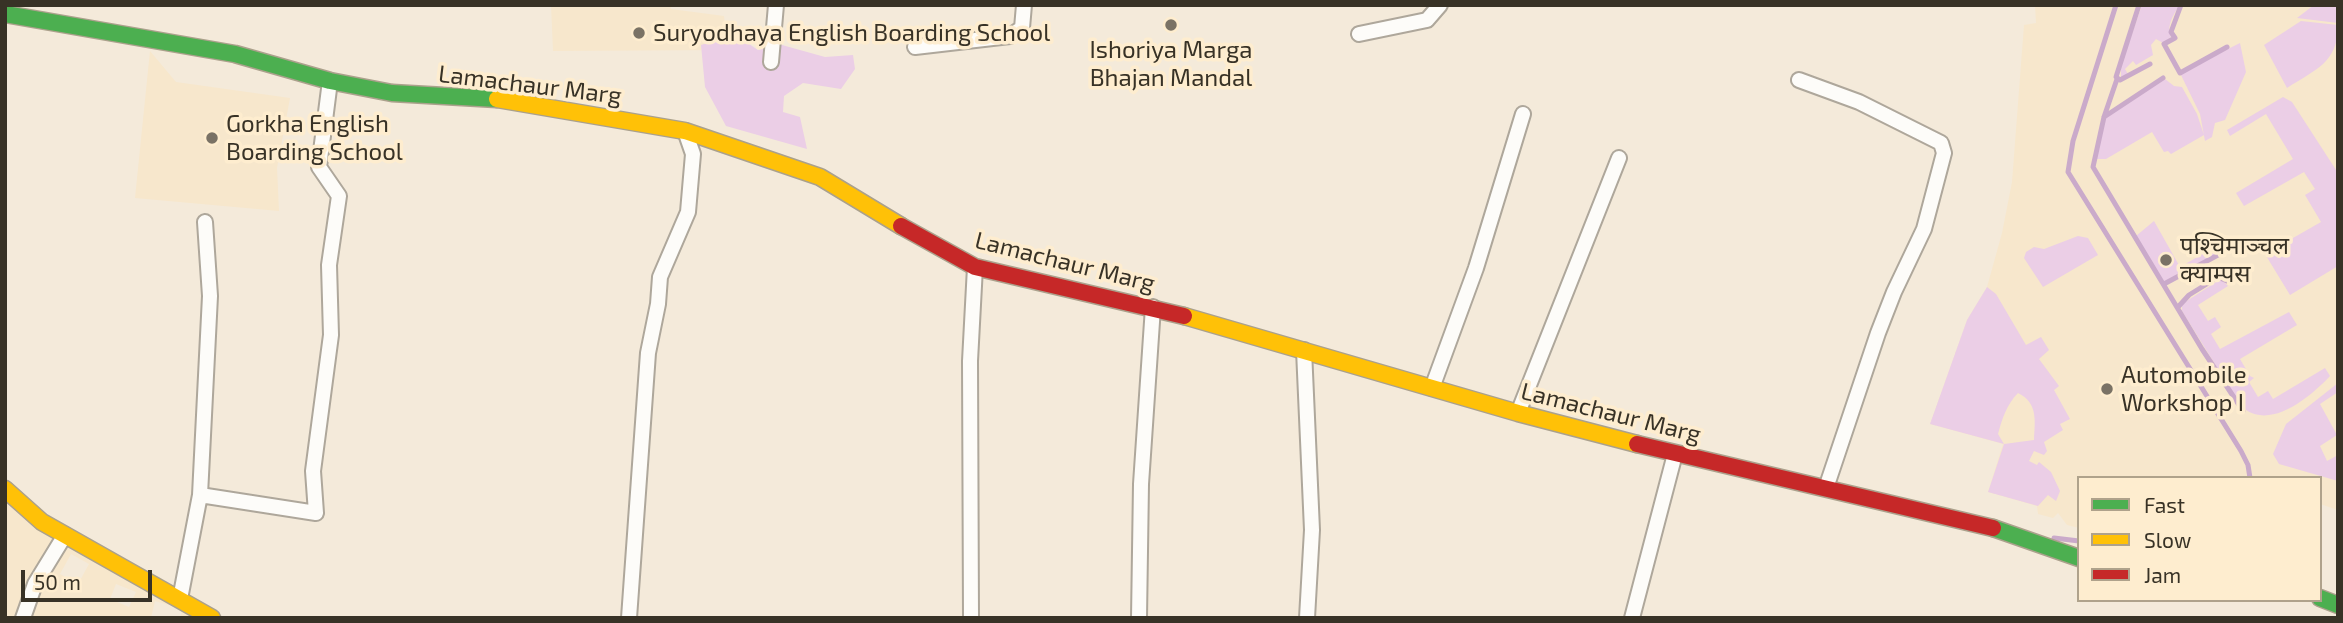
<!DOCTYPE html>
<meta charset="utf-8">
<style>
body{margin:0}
#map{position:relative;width:2343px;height:623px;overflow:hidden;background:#f4eada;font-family:"Exo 2",sans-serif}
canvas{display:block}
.frame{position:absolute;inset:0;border:7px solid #383226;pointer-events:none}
.legend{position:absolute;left:2077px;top:476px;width:245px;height:126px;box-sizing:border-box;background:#feedcf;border:2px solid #afa28b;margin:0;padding:9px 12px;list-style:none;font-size:21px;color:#383226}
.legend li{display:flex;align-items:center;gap:14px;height:35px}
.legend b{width:35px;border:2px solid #afa28b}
.scale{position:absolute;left:21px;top:570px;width:131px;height:32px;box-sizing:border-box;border:4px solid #383226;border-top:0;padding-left:9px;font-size:21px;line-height:24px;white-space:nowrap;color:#383226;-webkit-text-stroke:5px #feedcf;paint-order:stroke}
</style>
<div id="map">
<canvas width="2343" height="623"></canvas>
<div class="frame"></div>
<ul class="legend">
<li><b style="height:9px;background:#4caf50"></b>Fast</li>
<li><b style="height:9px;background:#ffc107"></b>Slow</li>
<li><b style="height:9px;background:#c62828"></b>Jam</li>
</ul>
<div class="scale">50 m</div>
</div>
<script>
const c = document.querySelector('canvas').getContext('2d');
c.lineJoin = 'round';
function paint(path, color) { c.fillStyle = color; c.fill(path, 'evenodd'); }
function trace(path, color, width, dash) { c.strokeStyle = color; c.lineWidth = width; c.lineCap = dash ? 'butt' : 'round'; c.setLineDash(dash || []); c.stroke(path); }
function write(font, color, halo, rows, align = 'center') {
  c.font = font + ' "Exo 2","Noto Sans Devanagari",sans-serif'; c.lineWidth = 7; c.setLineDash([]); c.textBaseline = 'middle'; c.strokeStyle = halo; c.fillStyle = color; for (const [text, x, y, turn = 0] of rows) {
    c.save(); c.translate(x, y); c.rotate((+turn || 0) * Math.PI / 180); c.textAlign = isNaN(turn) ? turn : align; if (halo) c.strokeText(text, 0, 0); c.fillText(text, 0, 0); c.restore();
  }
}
const built = new Path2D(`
 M551,5h119l1,4 53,7 4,34 -175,1z
 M2035,5h303v505l-18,-6v-26h-241v50l-12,-3 -9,-12 -5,5 -15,-4 -1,-8 -49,-14 15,-48 -73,-20 37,-104 20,-33 15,-54 10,-51 12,-157 12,-2z
 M150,51l26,31 114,16 -13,70 2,43 -144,-13z
 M5,501l60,45 127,65 -2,7h-10l2,-9 -27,-8 -4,17h-146zM71,554l18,10 -11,20 -18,-10zM116,584l20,8 -7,15 -19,-8z`);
const green = new Path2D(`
 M2142,5h37c-5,10 -13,20 -8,32l-8,6 -7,-4 -5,6 2,10 -17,10 -3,-4 -8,8 3,5 -7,4v-13z
 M2314,5h24v18l-41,-5z
 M2301,21l37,4c0,38 -22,44 -51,63l-23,-43z
 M734,34l24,16 24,-5 43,12 28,-2 2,14 -14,20 -38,-6 -19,13 -1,16 17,5 7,32 -81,-23 -21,-39 -4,-42z
 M2240,43l6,29 -21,48 -10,3 -3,14 -7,4 -5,-27 -20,-41z
 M2165,79l9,7 8,1 15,27 7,21 -33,19 -3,-3 -4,1 -12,-20 -46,27h-10l10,-42z
 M2283,97l9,5 46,71v93l-48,29 -25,-41 56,-32 -16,-27 10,-6 -11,-17 -60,34 -8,-13 57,-34 -27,-45 -36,22 -3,-6z
 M2154,221l26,46 35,-20 2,8 -53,28 -28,-47z
 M2078,236l10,2 10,17 -55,32 -19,-29 2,-6 8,-5 10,2z
 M2221,279l7,7 -30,19 10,16 7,-4 6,10 -10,7 9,15 69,-37 8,13 -57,34 10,17 4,2 -5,4 9,15 10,-6 5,8 52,-31 5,8c-21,22 -61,56 -89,30l-59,-95v-7z
 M1987,287l9,7 30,51 15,-8 8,13 -10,9 20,27 -5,4 16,29 -10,5 3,6 -19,12 3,9 -3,4 -10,-4 -5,10 8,4 2,-3 12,10 9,19 -4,10 -8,-6 -10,11 -50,-14 16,-48 -74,-20 37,-104zM2018,393c20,10 17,27 16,47l-30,4 -6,-10c4,-15 9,-30 20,-41z
 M2338,383v9l-18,12 17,31 -17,11 7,15 11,-6v26l-59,-17 -6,-10 13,-30z`);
const stream = new Path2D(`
 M2116,5l-43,136 -5,31 173,279 7,14 2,13
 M2139,5l-23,72 4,3 30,-16
 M2181,5l-10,27 4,6 -11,6 16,29 47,-26
 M2117,79l-13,38 -11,50 109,182 41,62
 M2104,117l59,-39
 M2164,284l54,-29
 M2178,307l11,-12 29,-18 9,4
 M2054,538l25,3`);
const street = new Path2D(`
 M1359,34l68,-14 13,-15
 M915,47l95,-11 12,-8 2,-23
 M771,62l5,-57
 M1799,80l60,22 82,41 3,10 -20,76 -30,63 -16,41 -52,155
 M1304,350l8,180 -5,88
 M1432,388l44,-120 47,-154
 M1518,413l101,-255
 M200,495l116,18 -3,-42 18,-136 -2,-70 10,-69 -20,-29 11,-86
 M180,599l20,-104 10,-199 -5,-74
 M23,618l12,-34 30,-49
 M629,618l19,-265 10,-49 2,-27 28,-65 5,-58 -8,-23
 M971,618l-1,-257 5,-94
 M1139,618l2,-134 12,-177
 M1632,618l43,-164`);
const fast = new Path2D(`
 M5,14l230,40 95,27 62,12 105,6
 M1993,528l86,30
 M2320,598l18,7`);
const slow = new Path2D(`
 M497,99l188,32 135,46 81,49
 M1184,316l334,97 119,31
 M5,489l37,33 170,96`);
const jam = new Path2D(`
 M901,226l74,41 209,49
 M1637,444l356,84`);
const markers = [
 [1171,25,7,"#7a7265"],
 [639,33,7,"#7a7265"],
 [212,138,7,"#7a7265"],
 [2166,260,7,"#7a7265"],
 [2107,389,7,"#7a7265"]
];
const poiNames = [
 ["Suryodhaya English Boarding School",653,33],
 ["Ishoriya Marga",1171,50,"center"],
 ["Bhajan Mandal",1171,78,"center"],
 ["Gorkha English",226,124],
 ["Boarding School",226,152],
 ["पश्‍चिमाञ्‍चल",2180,246],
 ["क्याम्पस",2180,274],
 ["Automobile",2121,375],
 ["Workshop I",2121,403]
];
const streetNames = [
 ["Lamachaur Marg",530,85,7],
 ["Lamachaur Marg",1065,262,14],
 ["Lamachaur Marg",1611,413,14]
];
paint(built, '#f7e7cc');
paint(green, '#ebcee6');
trace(stream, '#caaaca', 5);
trace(street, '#aea79b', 18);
trace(fast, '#aba18c', 19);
trace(slow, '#aba18c', 19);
trace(jam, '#aba18c', 19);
trace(street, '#fdfcf9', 14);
trace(fast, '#4caf50', 16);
trace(slow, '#ffc107', 16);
trace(jam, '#c62828', 16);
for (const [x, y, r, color] of markers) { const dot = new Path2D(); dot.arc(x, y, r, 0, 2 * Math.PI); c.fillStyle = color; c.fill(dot); trace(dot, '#feedcf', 2.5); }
write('24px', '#383226', '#feedcf', poiNames, 'left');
write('24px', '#383226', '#feedcf', streetNames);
</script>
